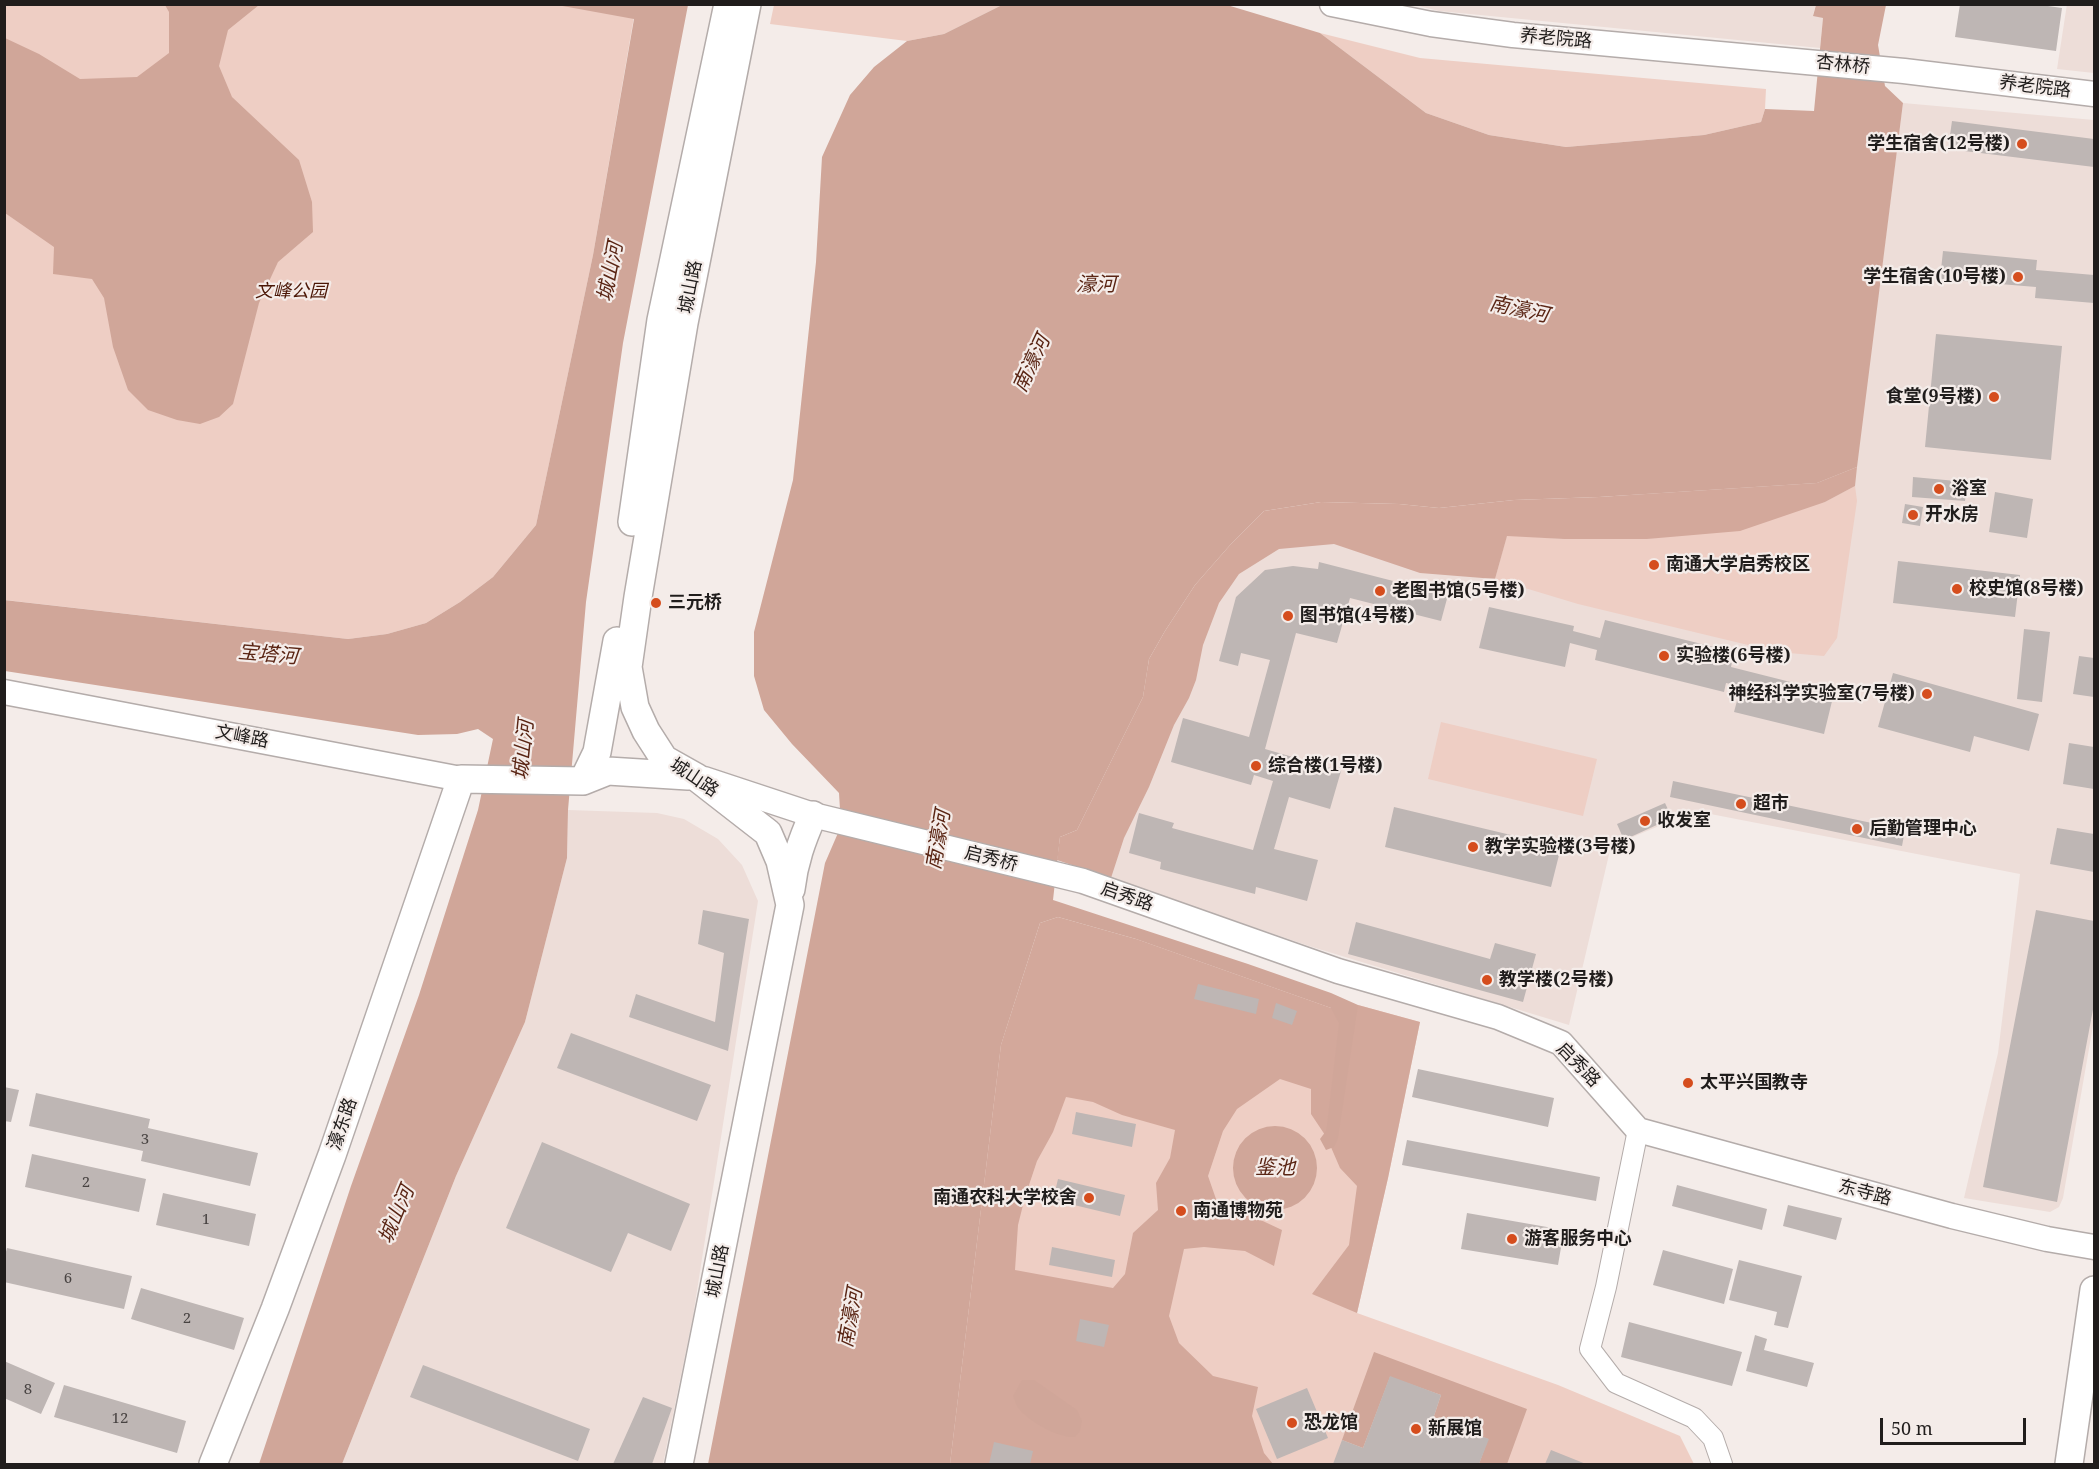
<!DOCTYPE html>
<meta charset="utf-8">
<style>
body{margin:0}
#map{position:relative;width:2099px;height:1469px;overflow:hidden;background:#f4ece9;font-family:"Noto Serif",serif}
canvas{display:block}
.frame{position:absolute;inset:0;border:6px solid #201d1c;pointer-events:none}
.scale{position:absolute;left:1880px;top:1418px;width:146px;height:27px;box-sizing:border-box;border:3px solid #201d1c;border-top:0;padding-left:8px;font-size:18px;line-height:21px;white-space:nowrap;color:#201d1c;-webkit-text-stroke:4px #f4ece9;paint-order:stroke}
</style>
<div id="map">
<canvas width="2099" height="1469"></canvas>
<div class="frame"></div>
<div class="scale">50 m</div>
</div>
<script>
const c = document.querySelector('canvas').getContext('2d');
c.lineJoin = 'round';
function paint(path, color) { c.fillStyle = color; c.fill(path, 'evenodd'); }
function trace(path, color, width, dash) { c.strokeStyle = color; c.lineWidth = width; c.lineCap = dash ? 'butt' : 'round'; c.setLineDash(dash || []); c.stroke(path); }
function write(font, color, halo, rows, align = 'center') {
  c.font = font + ' "Noto Serif","Noto Sans SC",serif'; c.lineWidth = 4.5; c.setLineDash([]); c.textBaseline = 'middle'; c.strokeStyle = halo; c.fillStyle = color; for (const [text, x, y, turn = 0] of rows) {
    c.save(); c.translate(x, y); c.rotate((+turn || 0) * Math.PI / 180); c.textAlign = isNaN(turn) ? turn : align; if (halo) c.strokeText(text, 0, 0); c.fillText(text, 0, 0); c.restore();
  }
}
const built = new Path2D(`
 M1816,4l-3,11 10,3 -3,30 -381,-37 -24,-6z
 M2067,4l27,1v68l-37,-4z
 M1903,103l191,17v900l-31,178 -4,9 -9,5 -86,-14 34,-145 22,-179 -325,-63 -84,35 -42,179 -260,-79 -252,-86 20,-30 66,-133 3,-28 85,-125 625,-77z
 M568,810l89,3 27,6 34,20 24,26 16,36 -65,415 -30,148h-321l114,-288 69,-154 42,-164z`);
const green = new Path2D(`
 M4,5h632l-43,250 -57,270 -43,52 -33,25 -34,21 -39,11 -39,5 -343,-39z
 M774,5h228l-58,29 -37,7 -137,-17z
 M1320,33l100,25 346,31 -1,20 -4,13 -57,13 -138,12 -77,-12 -63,-22z
 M1855,486l2,15 -20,137 -13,18 -47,-4 -199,-48 -83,-25 12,-44 57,4h83l178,-37z
 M1441,722l156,37 -14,57 -155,-37z
 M1136,939l195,69 27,-3 62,17 -32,156 -31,135 201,72 122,51 14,28h-744l51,-419 26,-79z`);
const forest = new Path2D(`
 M1857,467l-2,19 -30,16 -85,29 -93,8h-83l-57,-3 -12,43 -75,-6 -86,-29 -55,5 -40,25 -20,29 -16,42 -7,35 -7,18 -15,27 -25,62 -25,51 -13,40 -54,-18 3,-23 17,-7 66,-133 6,-38 16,-28 30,-46 36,-41 33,-33 57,-9 78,2 40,4 75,-8 85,-3 218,-14z
 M1058,917l78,22 195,69 27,-3 62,17 -32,156 -31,135 -45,-19 37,-49 8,-59 -17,-18 -13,-30 -16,-24v-25l-31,-10 -43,30 -14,22 -15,45 8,23 66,31 -8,36 -29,-15 -41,-4 -20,2 -15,67 10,27 34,33 45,11 -6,29 12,37 9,11h-323l51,-419 39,-122zM1066,1097l27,5 29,13 53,15 -5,28 -14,25 2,27 -25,23 -8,41 -12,14 -98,-18 3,-45 7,-28 12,-36 16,-29z`);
const water = new Path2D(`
 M165,5h94l-31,25 -9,36 13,31 67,63 13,42 1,30 -35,30 -19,41 -26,101 -14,13 -19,7 -23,-4 -29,-10 -20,-20 -15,-43 -9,-49 -12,-19 -39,-5 1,-27 -49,-34v-175l34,16 41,25 57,-2 32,-24v-41z
 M557,5h131l-65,338 -37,259 -18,208 -1,48 -42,164 -69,154 -114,288h-83l92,-278 68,-191 59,-185 15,-71 -15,-10 -21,5 -39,1 -413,-64 -1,-71 344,39 39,-5 39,-11 34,-21 33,-25 43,-52 57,-270 41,-236z
 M1002,5h225l93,28 106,80 63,22 77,12 138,-12 57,-13 4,-13 49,2 9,-93 -10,-2 3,-11h70l-8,40 7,41 18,17 -46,364 -40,16 -218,14 -85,3 -75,8 -40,-4 -78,-2 -57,9 -33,33 -36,41 -30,46 -16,28 -6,38 -66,133 -17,7 -7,63 195,64 83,29 27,12 -20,133 -4,9 -8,3 -6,-11 6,-8 1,-6 12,-102 -8,-15 -195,-69 -78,-22 -18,6 -39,122 -51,419h-242l117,-601 16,-37 -2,-33 -47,-49 -28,-34 -10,-34v-44l39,-152 23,-218 6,-105 28,-62 24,-28 33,-26 37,-7z
 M1233 1168a42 42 0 1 1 84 0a42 42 0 1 1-84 0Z
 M1374,1352l153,57 -20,55h-28l9,-25 -55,-20 8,-24 -51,-18 -27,71 -21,-8z
 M1022,1380h12l43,30 5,11 -2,10 -5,6c-17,1 -44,-14 -56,-28 -3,-3 -4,-9 -6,-13z`);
const building = new Path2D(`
 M1960,4h74l28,4 -6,43 -101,-14z
 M1952,121l142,18v28l-146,-18z
 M1943,251l94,9 -1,10 58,5v28l-59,-5 1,-11 -96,-8z
 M1936,334l126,12 -11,114 -126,-13z
 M1913,477l54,5 -2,19 -53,-4z
 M1995,492l38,7 -6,39 -38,-6z
 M1905,504l18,3 -3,19 -18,-3z
 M1898,561l122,14 -5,42 -122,-14z
 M1319,562l129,33 -7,26 -91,-23 -13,45 -41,-10 -31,116 76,22 -11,38 -41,-12 -15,52 44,11 -11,41 -51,-14 -1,7 -95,-25 1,-7 -32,-9 10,-40 35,10 -2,5 81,22 20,-69 -19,-6 -3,10 -80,-23 12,-44 66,19 21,-77 -29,-7 -3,13 -19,-5 17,-64 29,-27 28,-4 25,3z
 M1489,607l85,19 -1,5 27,7 5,-18 129,32 -3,15 103,26 -10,41 -90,-22 7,-26 -15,-3 -2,9 -129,-32 2,-10 -27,-7 -5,24 -86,-19z
 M2024,629l26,3 -8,70 -25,-3z
 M2079,656l15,2v39l-21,-3z
 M1893,673l146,41 -10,37 -55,-15 -4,16 -92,-25z
 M2069,743l25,4v42l-31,-5z
 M1673,781l232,49 -3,16 -232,-49z
 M1665,803l7,15 -48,22 -7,-16z
 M1394,807l167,40 -10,40 -166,-40z
 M2057,828l37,6v38l-44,-8z
 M703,910l46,9 -21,132 -99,-34 7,-23 79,28 9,-69 -26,-9z
 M2036,910l58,11v83l-37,198 -74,-15z
 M1356,922l134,37 5,-16 41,11 -13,48 -175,-48z
 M1198,984l61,15 -3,15 -62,-15z
 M1276,1003l21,8 -5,14 -20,-7z
 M571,1033l140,52 -14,36 -140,-53z
 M1418,1069l136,29 -6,29 -136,-30z
 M4,1087l15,3 -8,32 -7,-1z
 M36,1093l114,26 -2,9 110,25 -8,33 -109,-25 2,-10 -114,-25z
 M1076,1112l60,12 -4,23 -60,-13z
 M1407,1140l193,37 -4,24 -194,-36z
 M542,1142l148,62 -19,47 -43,-18 -17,39 -105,-44z
 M32,1154l114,25 -7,33 -114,-25z
 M1058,1179l67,16 -5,21 -67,-16z
 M1677,1185l90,24 -5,21 -90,-24z
 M163,1193l93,21 -7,32 -93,-21z
 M1788,1205l54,13 -6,22 -53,-14z
 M1467,1213l97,17 -6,35 -97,-16z
 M1052,1247l63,13 -3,17 -63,-12z
 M7,1248l125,28 -8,33 -120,-27v-23z
 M1663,1250l70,19 -9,35 -71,-19z
 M1739,1260l63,16 -14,52 -14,-3 3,-13 -48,-12z
 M141,1288l103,30 -10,32 -103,-31z
 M1080,1319l29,6 -5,22 -28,-6z
 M1629,1322l113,30 -10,34 -111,-29z
 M1755,1335l12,4 -3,11 50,13 -7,24 -61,-16z
 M4,1361l51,22 -14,31 -37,-16z
 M423,1365l167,64 -12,32 -168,-64z
 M1390,1376l51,19 -8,24 56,20 -10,25h-146l9,-24 21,8z
 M64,1385l122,36 -9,32 -123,-36z
 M1307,1388l21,50 -51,21 -21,-50z
 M643,1397l29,11 -20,56h-39z
 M994,1442l39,9 -3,13h-41z
 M1551,1450l35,14h-41z`);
const minor = new Path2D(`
 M1638,1130l-32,157 -16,62 26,34 78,35 19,20 9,26`);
const tertiary = new Path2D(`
 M1332,4l99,20 82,11 391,36 190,23
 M4,692l457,87
 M704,779l109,36 270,66 255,90 160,46 63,26 77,87 314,86 95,23 47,8`);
const secondary = new Path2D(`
 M632,522l29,-202 67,-316
 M583,781l14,-29 20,-111
 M791,889c3,-27 11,-49 22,-74
 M213,1464l62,-155 57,-154 129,-376 122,2 25,-10 80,5
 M679,1464l111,-559 -10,-44 -12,-28 -72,-56 -32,-18 -18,-28 -11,-24 -7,-40 10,-70 46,-274 63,-319
 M2069,1464l25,-174`);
const markers = [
 [2022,144,6,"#d54d1d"],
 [2018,277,6,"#d54d1d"],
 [1994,397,6,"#d54d1d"],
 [1939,489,6,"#d54d1d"],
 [1913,515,6,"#d54d1d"],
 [1654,565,6,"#d54d1d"],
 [1957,589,6,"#d54d1d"],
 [1380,591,6,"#d54d1d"],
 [656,603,6,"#d54d1d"],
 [1288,616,6,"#d54d1d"],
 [1664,656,6,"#d54d1d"],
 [1927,694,6,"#d54d1d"],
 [1256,766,6,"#d54d1d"],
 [1741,804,6,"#d54d1d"],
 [1645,821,6,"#d54d1d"],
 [1857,829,6,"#d54d1d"],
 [1473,847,6,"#d54d1d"],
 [1487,980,6,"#d54d1d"],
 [1688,1083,6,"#d54d1d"],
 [1089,1198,6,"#d54d1d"],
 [1181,1211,6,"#d54d1d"],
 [1512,1239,6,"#d54d1d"],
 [1292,1423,6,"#d54d1d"],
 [1416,1429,6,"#d54d1d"]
];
const numberNames = [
 ["3",145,1140],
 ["2",86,1183],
 ["1",206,1220],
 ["6",68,1279],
 ["2",187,1319],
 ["8",28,1390],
 ["12",120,1419]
];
const streetNames = [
 ["养老院路",1556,39,5],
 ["杏林桥",1843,65,6],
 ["养老院路",2035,87,7],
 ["城山路",691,287,-79],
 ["文峰路",242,737,11],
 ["城山路",694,778,34],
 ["启秀桥",991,859,14],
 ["启秀路",1127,897,19],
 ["启秀路",1578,1065,46],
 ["濠东路",343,1124,-71],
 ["东寺路",1865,1193,15],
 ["城山路",718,1271,-79]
];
const poiNames = [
 ["学生宿舍(12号楼)",2010,144,"right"],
 ["学生宿舍(10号楼)",2006,277,"right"],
 ["食堂(9号楼)",1982,397,"right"],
 ["浴室",1951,489],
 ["开水房",1925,515],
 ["南通大学启秀校区",1666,565],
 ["校史馆(8号楼)",1969,589],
 ["老图书馆(5号楼)",1392,591],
 ["三元桥",668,603],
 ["图书馆(4号楼)",1300,616],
 ["实验楼(6号楼)",1676,656],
 ["神经科学实验室(7号楼)",1915,694,"right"],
 ["综合楼(1号楼)",1268,766],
 ["超市",1753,804],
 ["收发室",1657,821],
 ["后勤管理中心",1869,829],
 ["教学实验楼(3号楼)",1485,847],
 ["教学楼(2号楼)",1499,980],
 ["太平兴国教寺",1700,1083],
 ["南通农科大学校舍",1077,1198,"right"],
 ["南通博物苑",1193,1211],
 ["游客服务中心",1524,1239],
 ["恐龙馆",1304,1423],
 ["新展馆",1428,1429]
];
const parkNames = [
 ["文峰公园",291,292]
];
const waterNames = [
 ["城山河",611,272,-79],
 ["濠河",1096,285],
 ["南濠河",1519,310,12],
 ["南濠河",1032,364,-65],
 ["宝塔河",268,655,5],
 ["城山河",524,750,-84],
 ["南濠河",939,840,-80],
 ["鉴池",1275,1168],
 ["城山河",397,1215,-67],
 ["南濠河",851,1318,-80]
];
paint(built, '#edddd8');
paint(green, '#eecec4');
paint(forest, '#d3a89b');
paint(water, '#d0a699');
paint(building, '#beb6b4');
trace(minor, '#b4acaa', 22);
trace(tertiary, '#b4acaa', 27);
trace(secondary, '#b4acaa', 30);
trace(minor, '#fff', 20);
trace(tertiary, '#fff', 24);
trace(secondary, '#fff', 27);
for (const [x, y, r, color] of markers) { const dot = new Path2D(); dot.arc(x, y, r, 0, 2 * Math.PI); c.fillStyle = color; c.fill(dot); trace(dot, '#f4ece9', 2); }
write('15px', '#484342', null, numberNames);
write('18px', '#201d1c', '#f4ece9', streetNames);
write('bold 18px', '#201d1c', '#f4ece9', poiNames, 'left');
write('italic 18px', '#4b1706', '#f4ece9', parkNames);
write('italic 20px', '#5a2514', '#f4ece9', waterNames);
</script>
